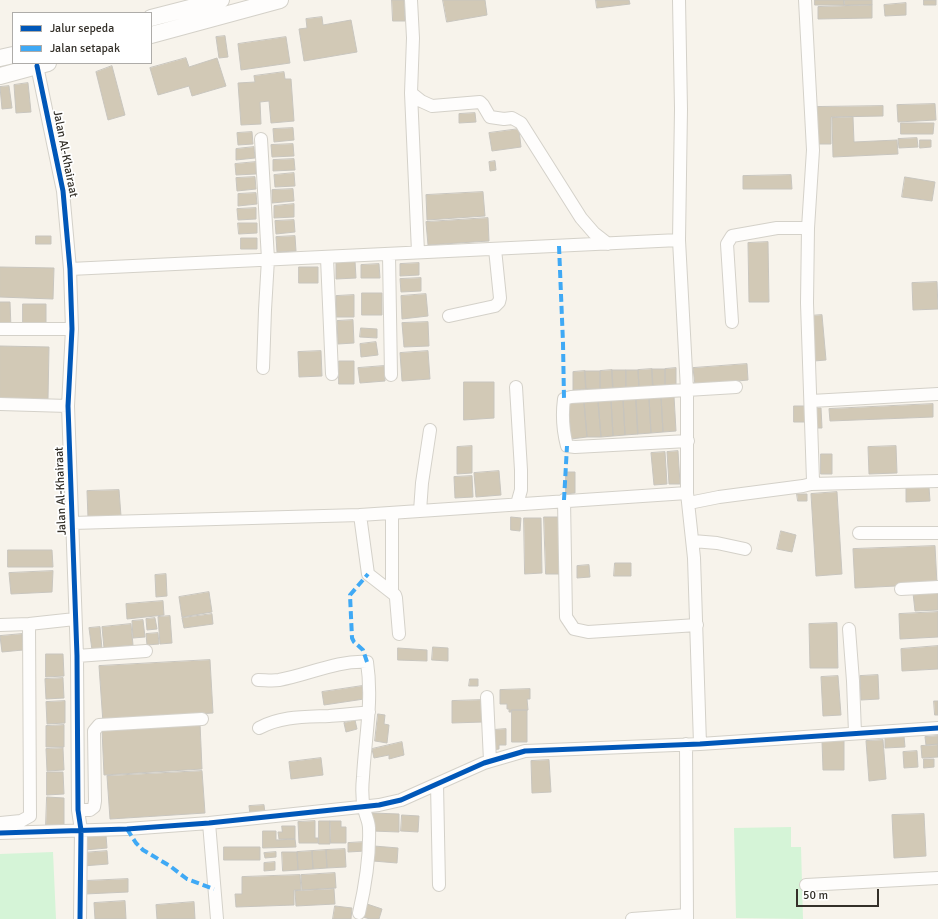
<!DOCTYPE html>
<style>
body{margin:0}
#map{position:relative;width:938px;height:919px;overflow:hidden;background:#f7f3eb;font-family:Signika,sans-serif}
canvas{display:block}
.legend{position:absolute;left:12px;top:12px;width:140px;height:52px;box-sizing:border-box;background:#fff;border:1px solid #aeaca9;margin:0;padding:5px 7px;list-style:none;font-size:12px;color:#343029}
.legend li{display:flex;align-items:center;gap:8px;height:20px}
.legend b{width:20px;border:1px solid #aeaca9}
.scale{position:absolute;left:796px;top:889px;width:83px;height:18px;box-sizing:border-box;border:2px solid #343029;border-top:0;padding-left:5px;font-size:12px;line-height:14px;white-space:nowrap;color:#343029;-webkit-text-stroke:3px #fff;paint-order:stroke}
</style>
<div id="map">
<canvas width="938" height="919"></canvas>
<ul class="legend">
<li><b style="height:5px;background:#0057b8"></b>Jalur sepeda</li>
<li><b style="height:5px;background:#3fa9f5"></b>Jalan setapak</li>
</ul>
<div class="scale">50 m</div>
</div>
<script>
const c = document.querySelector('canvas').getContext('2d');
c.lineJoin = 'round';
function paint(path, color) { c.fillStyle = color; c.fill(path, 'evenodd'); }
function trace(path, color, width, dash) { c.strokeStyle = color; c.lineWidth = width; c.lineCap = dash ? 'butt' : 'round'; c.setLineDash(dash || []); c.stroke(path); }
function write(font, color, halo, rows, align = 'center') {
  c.font = font + ' Signika,sans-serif'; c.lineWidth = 3.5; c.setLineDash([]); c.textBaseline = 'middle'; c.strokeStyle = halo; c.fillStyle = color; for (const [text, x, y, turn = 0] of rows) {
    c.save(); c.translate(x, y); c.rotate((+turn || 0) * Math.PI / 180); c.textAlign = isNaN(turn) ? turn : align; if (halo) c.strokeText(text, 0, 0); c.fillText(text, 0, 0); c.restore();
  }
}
const green = new Path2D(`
 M791,827v20h10l2,72 -67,-1 -2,-90z
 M53,852l3,67h-56v-65z`);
const building = new Path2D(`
 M392,0h12l1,21h-12z
 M443,0h42l2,15 -40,7z
 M596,0h33l1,4 -33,4z
 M815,0h29v5h-29z
 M844,0h28v5h-27z
 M924,0h12v5h-12z
 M906,3v12l-21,1 -1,-11z
 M872,5v13l-54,1v-12z
 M322,17l1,8 28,-5 6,32 -53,9 -5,-32 8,-1 -1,-9z
 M225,36l3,21 -9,1 -3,-21z
 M286,37l4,26 -49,7 -3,-26z
 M186,58l3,9 28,-9 9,28 -34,10 -3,-10 -31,9 -8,-27z
 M112,66l13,49 -17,5 -12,-48z
 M284,72l1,7h6l3,42 -23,2 -2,-22 -9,1 1,22 -20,1 -3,-42 17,-1 -1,-6z
 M28,83l3,29 -15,1 -2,-28z
 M9,86l3,22 -10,1 -2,-22z
 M935,104l1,16 -38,2 -1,-17z
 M883,106v10l-52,1v27h-17v-37z
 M475,113l1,9 -17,1v-9z
 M853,117l1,25 43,-2 1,14 -65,3 -1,-39z
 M901,123h33l-1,11h-32z
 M293,128l1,12 -20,2 -1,-13z
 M519,129l2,18 -29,4 -3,-18z
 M252,132l1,12 -15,1 -1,-12z
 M917,138l1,9 -19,1 -1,-9z
 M920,140h11v7l-11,1z
 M293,144l1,12 -22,1 -1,-12z
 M254,147l1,11 -19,2v-11z
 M294,159l1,11 -22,1v-11z
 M495,161l1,9 -6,1 -1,-9z
 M256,162v12l-20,1 -1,-11z
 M294,173l1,13 -20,1 -1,-12z
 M791,175l1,14h-49v-13z
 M255,177l1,12 -19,2 -1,-13z
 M905,177l30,5 -3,19 -30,-4z
 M293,189l1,12 -22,2v-13z
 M483,192l2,24 -58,4 -1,-25z
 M256,193l1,11 -19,2v-12z
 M294,204v13l-20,1v-12z
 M256,208v11l-18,1 -1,-11z
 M488,218l1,23 -61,4 -2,-23z
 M294,220l1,12 -19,2 -1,-13z
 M238,223h19v10l-18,1z
 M36,236h15v8h-15z
 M295,236l1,15 -19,1 -1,-15z
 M241,238h16v11h-16z
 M768,242l1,60h-20l-1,-59z
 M355,261l1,17 -20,1v-17z
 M419,263v12l-19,1v-12z
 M379,264l1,14h-19v-13z
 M0,267l54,1 -1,31 -53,-2z
 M299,267h19v16h-19z
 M421,278v13l-20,1 -1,-13z
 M937,282l1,27 -25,1 -1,-27z
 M362,293h20v22h-20z
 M426,294l2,22 -26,3 -1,-23z
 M354,295v22h-18v-21z
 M0,302h10l1,26h-11z
 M23,304h23v24h-23z
 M822,315l4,45 -12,1 -5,-45z
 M353,320l1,23 -16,1 -1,-23z
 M428,322l1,24 -25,1 -2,-24z
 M361,328l16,1v9l-17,-1z
 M376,342l2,13 -17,2 -1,-13z
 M0,346l49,1 -1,52h-48z
 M321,351l1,25 -23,1 -1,-25z
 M428,351l2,28 -28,2 -2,-28z
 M339,361h15v23h-15z
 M747,364l1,16 -53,5 -2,-17z
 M384,366l1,15 -25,2 -2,-15z
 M676,368v18l-11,1v-18z
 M652,369h13v18h-12z
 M652,369l1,18 -14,1 -1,-18z
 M612,370h14v18h-13z
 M612,370l1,18 -13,1v-18z
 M626,370h12l1,18h-13z
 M585,371h15v18h-14z
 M585,371l1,18 -13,1v-18z
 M464,382h30v36l-30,2z
 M674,396l2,35 -13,1 -2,-35z
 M661,397l2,35 -12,1 -2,-35z
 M636,398h13l2,35 -13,1z
 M636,398l2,36 -13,1 -2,-36z
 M623,399l2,36 -12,1 -2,-36z
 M611,400l2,36 -12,1 -3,-36z
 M598,401l3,36h-14l-3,-35z
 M584,402l3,35 -16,2 -3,-36z
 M933,404v13l-103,4 -1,-12z
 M794,406h11v16h-11z
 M814,408h7l1,20h-7z
 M472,446v27l-15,1v-27z
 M896,446l1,27 -28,1 -1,-27z
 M678,451l2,33h-11l-2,-32z
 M665,452l2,32 -13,1 -3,-32z
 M821,454h11v20h-11z
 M499,471l2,24 -25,2 -2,-24z
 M566,472h9v21l-9,1z
 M472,476l1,21 -18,1 -1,-21z
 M929,487l1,14 -24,1v-14z
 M119,490l2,26 -33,2 -1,-27z
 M837,492l5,82 -26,2 -5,-82z
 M797,494h10v7h-9z
 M511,517l10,1 -1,13 -9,-1z
 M544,517h14l3,57h-15z
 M524,518h17l1,55 -17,1z
 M781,531l15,4 -4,17 -15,-3z
 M935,546l2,38 -82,4 -2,-39z
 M8,550h44l1,17h-45z
 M615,563h16v13h-17z
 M589,565l1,12 -13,1v-12z
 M53,571l-1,21 -41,2 -2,-21z
 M166,574l1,22 -11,1 -1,-22z
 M938,591v19l-23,1 -2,-18z
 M209,592l3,20 -30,5 -3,-20z
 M163,601l1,14 -37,4 -1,-15z
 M938,612v25l-38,2 -1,-25z
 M212,614l1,10 -29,4 -2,-10z
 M170,616l2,27 -12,1 -2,-27z
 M155,618l2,11 -10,1 -1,-11z
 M143,620l2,17 -12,1 -1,-17z
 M837,623l1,45h-28l-1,-44z
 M131,624l2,21 -29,3 -2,-21z
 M100,627l2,22 -10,1 -3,-22z
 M158,633l1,11 -12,1 -1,-11z
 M22,634l1,16 -21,2 -2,-16z
 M938,646v23l-36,2 -1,-22z
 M433,647l15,1v13l-16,-1z
 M398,648l29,2v11l-29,-1z
 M46,654h17l1,22 -18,1z
 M210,660l3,53 -95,6 -15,4 -4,-57z
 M878,675l1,24 -18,1 -1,-24z
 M838,676l3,39 -18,1 -2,-39z
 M63,678l1,20 -18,1 -1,-20z
 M470,679h8v7h-9z
 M362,686l2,13 -40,6 -2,-13z
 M530,689v10h-3l1,11h-17v2h-2v-3h-2v-5h-7v-14z
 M482,700l1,22 -31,1v-22z
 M65,701v22l-18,1 -1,-22z
 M934,701h4v14h-3z
 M512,710h15v32h-15z
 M378,714l7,1 -1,9 5,1 -2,18 -12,-2z
 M355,720l2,9 -11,3 -2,-9z
 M200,723l2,46 -98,6 -2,-46z
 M64,725v22h-18v-21z
 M506,729v16h-7v4l-6,1v-20z
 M904,736l1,11 -20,1v-11z
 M938,736v8l-12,1 -1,-8z
 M844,740v30h-21l-1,-29z
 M883,740l3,39 -17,2 -3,-40z
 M402,742l2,13 -15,4v-4l-15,3 -2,-9z
 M938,745v12l-16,1 -1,-12z
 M63,748l1,22 -17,1 -1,-22z
 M917,751l1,16 -14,1 -1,-16z
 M321,758l2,17 -32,4 -2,-17z
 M924,759h10v8l-10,1z
 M549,760l2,32 -19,1 -1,-32z
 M202,771l3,42 -95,6 -3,-43z
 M47,772h16l1,22 -17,1z
 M47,797l17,1v27h-18z
 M264,805l1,8 -15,1 -1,-8z
 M372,813l27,1v18l-27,-1z
 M924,814l2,42 -32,2 -2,-43z
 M402,815l17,1 -1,16 -17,-1z
 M315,821v17h3v5h-19l-1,-21z
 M319,821h11v23h-11z
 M330,821h11v6h5v16h-15z
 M282,826h13v13h-16l-1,-7h4z
 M263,831h13v9l19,-1 1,8 -33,1z
 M106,835l1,13 -22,2 -1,-13z
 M365,842l1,9 -18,1v-9z
 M374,846l24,2 -1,15 -24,-2z
 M224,847h36v13h-36z
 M345,849l1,18 -19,1 -1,-18z
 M326,850l1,18 -14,1 -1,-18z
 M107,851l1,13 -25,2 -1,-13z
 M312,851l1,18 -15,1 -1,-18z
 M276,852v5l-11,1 -1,-5z
 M282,852h15l1,18 -15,1z
 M275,862v8l-11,1v-8z
 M335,873l1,15 -34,2 -1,-15z
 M300,875l1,15h-7v15l-58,2 -1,-13h7v-17z
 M128,879v13l-43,2v-13z
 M334,889l1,15 -39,2 -1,-15z
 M125,901l1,18h-31l-1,-16z
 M194,902l1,17h-38l-1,-14z
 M367,904l15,5 -3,10h-9l-7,-2z
 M335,906l17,2 -1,11h-18z`);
const minor = new Path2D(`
 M411,0l2,38 -2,55 7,159
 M679,0l2,109 -2,131 8,150v103l7,65 6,186
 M37,66l26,125 7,78 2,60 -4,77 9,250 1,154 3,20 -1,89
 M411,93l10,8 11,5 48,-4 3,3 7,12 14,2 8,-1 9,5 60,95 13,15 14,11
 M261,139l7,120 -3,51 -2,58
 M389,255l2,120
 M327,258l5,116
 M70,269l609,-29
 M449,316l46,-10 4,-4 1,-4 -5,-49
 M732,322l-5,-78 5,-8 45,-8h31
 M0,329h72
 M516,387l5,83v20l-4,14
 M811,401l127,-7
 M0,404l68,2
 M688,441l-113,6 -8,-1c-4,-15 -5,-32 -3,-47l7,-2 165,-10
 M811,484l127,-3
 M564,500l2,117 8,12 14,3 109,-7
 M689,503l30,-6 84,-11 8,-2 2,-3 -6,-178 1,-75 5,-78 -8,-150
 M420,511l2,-28 8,-53
 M392,513v79
 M360,515l8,59 27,21 1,3 3,36
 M72,523l288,-8 327,-22
 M859,533h79
 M693,541l24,2 28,6
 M901,589l37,-2
 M0,625l29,-1 46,-5
 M849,629l4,52 2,52
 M77,656l69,-5
 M258,680c7,0 14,1 21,0 29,-5 58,-20 88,-18 6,39 -2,76 -4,115 -1,10 -1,22 1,31 1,7 5,13 5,20 1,27 -4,59 -10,85
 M487,697l3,64
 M259,728c22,-12 45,-11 70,-12 13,-1 27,-2 40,-4
 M686,744l1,175
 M437,784l2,101
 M78,810h12l4,-3 1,-6 -1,-70 5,-6 103,-6
 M0,823l21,-2 9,-5 -1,-192
 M209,823l8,96
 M0,833l127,-4 82,-6 170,-18 22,-5 83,-37 41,-12 175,-7 238,-16
 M806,885l132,-7
 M632,919l55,-4`);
const major = new Path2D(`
 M151,18l70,-18
 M151,35l129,-35
 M0,58l13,-3
 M0,76l48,-13`);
const quiet = new Path2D(`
 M559,246l4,97 1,56
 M564,500l3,-54
 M367,662l-4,-12 -9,-8 -2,-4 -2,-43 18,-21
 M127,829l9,14 7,7 27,16 17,13 27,10`);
const cycleway = new Path2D(`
 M37,66l26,125 7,78 2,60 -4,77 9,250 1,154 3,20 -1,89
 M0,833l127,-4 82,-6 170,-18 22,-5 83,-37 41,-12 175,-7 238,-16`);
const streetNames = [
 ["Jalan Al-Khairaat",65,154,79],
 ["Jalan Al-Khairaat",61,491,-92]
];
paint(green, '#d5f4d7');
paint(building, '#d2c9b6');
trace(building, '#c8c5be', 1);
trace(minor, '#d4d1c9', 14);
trace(major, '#d4d1c9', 18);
trace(minor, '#fefdfc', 12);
trace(major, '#fefdfc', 16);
trace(quiet, '#3fa9f5', 4, [8, 4]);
trace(cycleway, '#0057b8', 5);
write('12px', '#343029', '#fff', streetNames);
</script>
